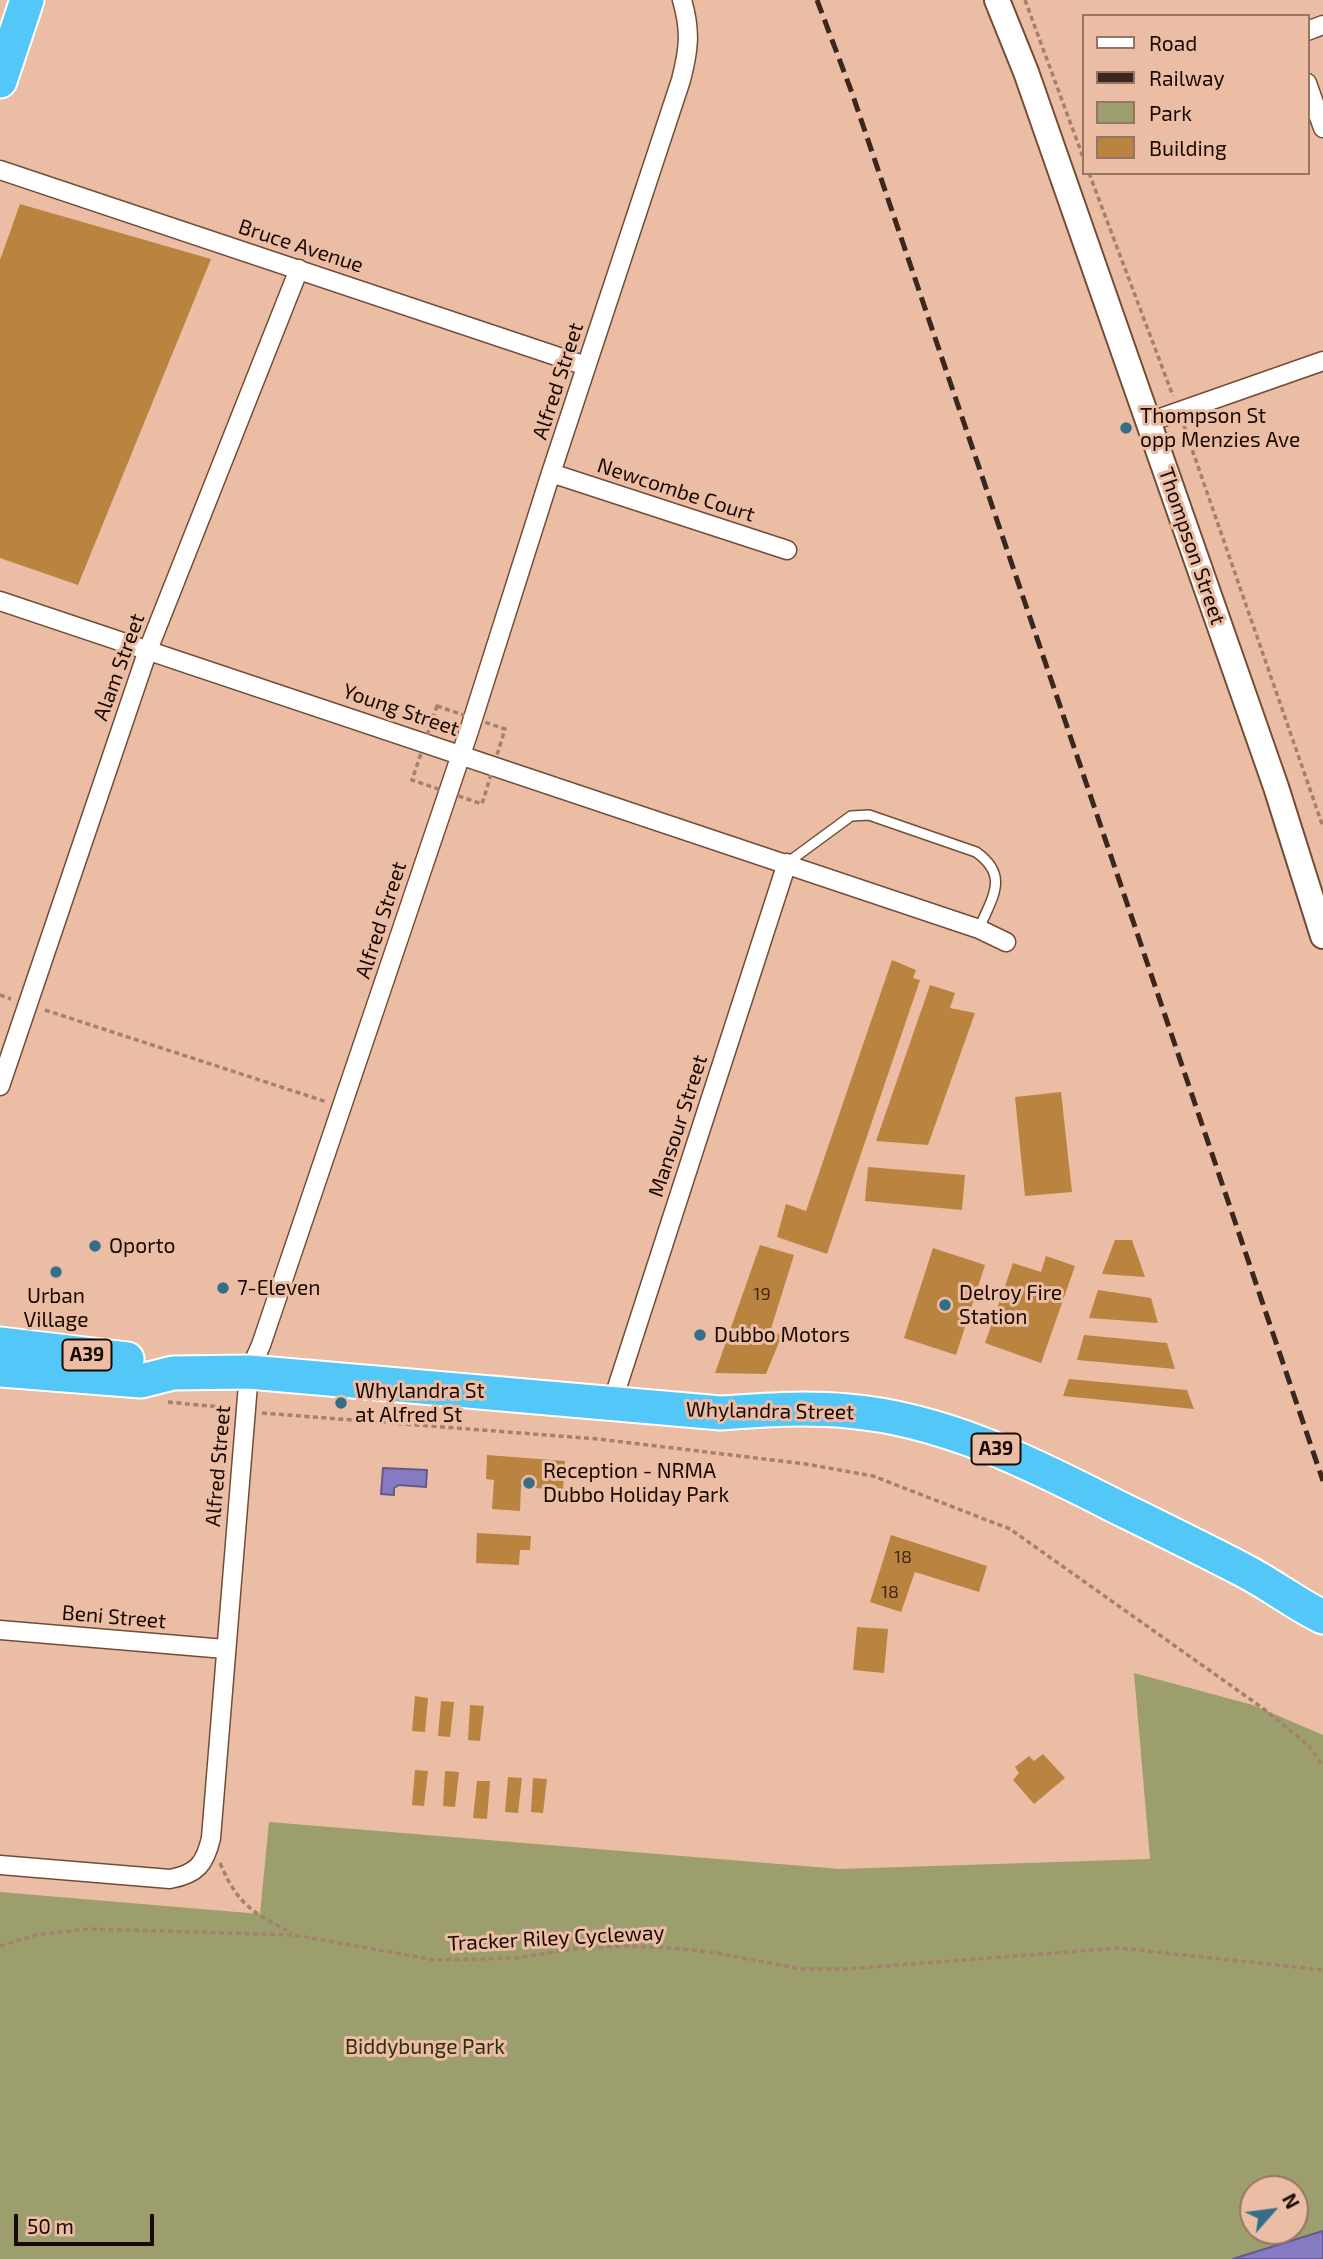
<!DOCTYPE html>
<style>
body{margin:0}
#map{position:relative;width:1323px;height:2259px;overflow:hidden;background:#ebbda5;font-family:"Exo 2",sans-serif}
canvas{display:block}
.legend{position:absolute;left:1082px;top:14px;width:228px;height:161px;box-sizing:border-box;background:#ebbda5;border:2px solid #977564;margin:0;padding:9px 12px;list-style:none;font-size:21px;color:#190903}
.legend li{display:flex;align-items:center;gap:14px;height:35px}
.legend b{width:35px;border:2px solid #977564}
.north{position:absolute;left:1239px;top:2175px;width:70px;height:70px;box-sizing:border-box;background:#ebbda5;border:2px solid #977564;border-radius:50%;rotate:62deg;font-size:19px;font-weight:700;line-height:28px;text-align:center;color:#190903}
.north::after{content:'';display:block;margin:auto;width:24px;height:32px;background:#356e87;clip-path:polygon(50% 0,100% 100%,50% 72%,0 100%)}
.scale{position:absolute;left:14px;top:2214px;width:140px;height:32px;box-sizing:border-box;border:4px solid #190903;border-top:0;padding-left:9px;font-size:21px;line-height:24px;white-space:nowrap;color:#190903;-webkit-text-stroke:5px #ebbda5;paint-order:stroke}
</style>
<div id="map">
<canvas width="1323" height="2259"></canvas>
<ul class="legend">
<li><b style="height:9px;background:#fff"></b>Road</li>
<li><b style="height:9px;background:#3c271e"></b>Railway</li>
<li><b style="height:19px;background:#9d9e6e"></b>Park</li>
<li><b style="height:19px;background:#ba8340"></b>Building</li>
</ul>
<div class="north">N</div>
<div class="scale">50 m</div>
</div>
<script>
const c = document.querySelector('canvas').getContext('2d');
c.lineJoin = 'round';
function paint(path, color) { c.fillStyle = color; c.fill(path, 'evenodd'); }
function trace(path, color, width, dash) { c.strokeStyle = color; c.lineWidth = width; c.lineCap = dash ? 'butt' : 'round'; c.setLineDash(dash || []); c.stroke(path); }
function write(font, color, halo, rows, align = 'center') {
  c.font = font + ' "Exo 2",sans-serif'; c.lineWidth = 6; c.setLineDash([]); c.textBaseline = 'middle'; c.strokeStyle = halo; c.fillStyle = color; for (const [text, x, y, turn = 0] of rows) {
    c.save(); c.translate(x, y); c.rotate((+turn || 0) * Math.PI / 180); c.textAlign = isNaN(turn) ? turn : align; if (halo) c.strokeText(text, 0, 0); c.fillText(text, 0, 0); c.restore();
  }
}
const green = new Path2D(`
 M1134,1673l119,32 70,30v496l-90,28h-1233v-367l260,22 9,-92 571,47 310,-10zM1253,2189h42v42h-42z`);
const water = new Path2D(`
 M383,1468l44,2 -1,17 -27,-2 -5,3v7l-13,-1z
 M1323,2231v28h-90l9,-3z`);
const building = new Path2D(`
 M20,204l191,55 -133,326 -78,-27v-298z
 M892,960l24,10 -3,8 7,2 -93,274 -50,-17 9,-33 20,7z
 M930,985l25,8 -5,15 25,5 -47,132 -52,-4z
 M1061,1092l11,100 -47,4 -10,-99z
 M868,1167l97,8 -3,35 -97,-9z
 M1115,1240h17l13,37 -43,-3z
 M760,1245l34,10 -24,77 12,3 -16,39 -51,-1z
 M933,1248l52,17 -29,90 -52,-17z
 M1046,1256l29,10 -34,97 -56,-20 28,-80 28,9z
 M1098,1290l53,8 7,25 -69,-5z
 M1084,1335l83,8 8,26 -98,-9z
 M1069,1379l118,11 7,19 -131,-13z
 M487,1455l78,6 -2,29 -42,-3 -1,24 -28,-2 2,-29 -8,-1z
 M477,1533l54,3 -1,14h-10l-1,15 -43,-2z
 M891,1535l96,31 -8,26 -64,-20 -14,40 -31,-10z
 M857,1627l31,2 -4,44 -31,-3z
 M415,1696l13,2 -3,34 -13,-1z
 M441,1701l13,1 -4,35 -12,-1z
 M470,1705l14,1 -4,35 -12,-1z
 M1043,1754l22,24 -31,26 -21,-24 6,-7 -4,-6 14,-11 5,5z
 M415,1770l13,1 -4,35 -12,-1z
 M445,1771l14,1 -4,35 -12,-1z
 M508,1777l14,1 -4,35 -13,-1z
 M533,1778l14,1 -4,34 -12,-1z
 M477,1781h13l-3,38 -14,-1z`);
const path = new Path2D(`
 M1025,0l58,157
 M1089,173l84,223
 M1184,426l139,401
 M437,706l68,23 -23,75 -70,-24z
 M0,995l11,4
 M45,1010l282,92
 M168,1402l62,6
 M262,1413l336,26 208,25 67,12 137,53 254,180 46,38 13,20
 M220,1863c17,41 34,51 72,70
 M0,1946l36,-11 52,-6 206,6 141,25 81,-2 58,-9 49,-3 50,2 44,5 84,16h46l272,-21 204,22`);
const lane = new Path2D(`
 M787,863l64,-47 18,-1 107,37c34,24 16,45 3,77`);
const street = new Path2D(`
 M1307,31l16,-6
 M1307,83l16,45
 M0,170l586,196
 M1149,422l174,-61
 M551,473l236,77
 M0,601l979,328 27,13
 M0,1086l148,-436 151,-381
 M612,1403l175,-540
 M0,1630l225,19
 M0,1865l170,14c27,-5 35,-15 41,-41l38,-466 12,-27 208,-614 82,-258 130,-393c8,-31 10,-49 1,-80`);
const secondary = new Path2D(`
 M997,0l29,72 250,715 47,149`);
const highway = new Path2D(`
 M0,81l27,-81
 M0,1344l127,15
 M0,1370l141,11 32,-8 76,-1 472,41c42,-3 85,-6 127,-2 96,8 185,53 269,96 43,21 86,42 128,64 27,14 51,33 78,46`);
const rail = new Path2D(`
 M817,0l35,93 471,1388`);
const markers = [
 [1126,428,7,"#356e87"],
 [95,1246,7,"#356e87"],
 [56,1272,7,"#356e87"],
 [223,1288,7,"#356e87"],
 [945,1305,7,"#356e87"],
 [700,1335,7,"#356e87"],
 [341,1403,7,"#356e87"],
 [529,1483,7,"#356e87"]
];
const numberNames = [
 ["19",762,1294],
 ["18",903,1557],
 ["18",890,1592]
];
const shields = [
 [87,1355,49],
 [996,1449,49]
];
const shieldNames = [
 ["A39",87,1355],
 ["A39",996,1449]
];
const streetNames = [
 ["Bruce Avenue",301,246,18],
 ["Alfred Street",558,381,-72],
 ["Newcombe Court",676,490,18],
 ["Thompson Street",1192,546,71],
 ["Alam Street",119,667,-70],
 ["Young Street",401,710,19],
 ["Alfred Street",381,920,-72],
 ["Mansour Street",678,1126,-72],
 ["Whylandra Street",770,1411,1],
 ["Alfred Street",218,1466,-85],
 ["Beni Street",114,1617,5],
 ["Tracker Riley Cycleway",556,1938,-3]
];
const poiNames = [
 ["Thompson St",1140,416],
 ["opp Menzies Ave",1140,440],
 ["Oporto",109,1246],
 ["7-Eleven",237,1288],
 ["Delroy Fire",959,1293],
 ["Station",959,1317],
 ["Urban",56,1296,"center"],
 ["Village",56,1320,"center"],
 ["Dubbo Motors",714,1335],
 ["Whylandra St",355,1391],
 ["at Alfred St",355,1415],
 ["Reception - NRMA",543,1471],
 ["Dubbo Holiday Park",543,1495]
];
const parkNames = [
 ["Biddybunge Park",425,2047]
];
paint(green, '#9d9e6e');
paint(water, '#857bc3');
trace(water, '#655989', 2);
paint(building, '#ba8340');
trace(lane, '#734c36', 12);
trace(street, '#734c36', 21);
trace(secondary, '#734c36', 28);
trace(highway, '#fff', 37);
trace(path, '#a4806e', 3.5, [5, 3.5]);
trace(lane, '#fff', 9);
trace(street, '#fff', 18);
trace(secondary, '#fff', 24);
trace(highway, '#53c7f7', 33);
trace(rail, '#3c271e', 5, [14, 7]);
for (const [x, y, r, color] of markers) { const dot = new Path2D(); dot.arc(x, y, r, 0, 2 * Math.PI); c.fillStyle = color; c.fill(dot); trace(dot, '#ebbda5', 2.5); }
write('18px', '#412812', null, numberNames);
for (const [x, y, w] of shields) { const box = new Path2D(); box.roundRect(x - w / 2, y - 15.5, w, 31, 5); c.fillStyle = '#ebbda5'; c.fill(box); trace(box, '#190903', 2); }
write('bold 19px', '#190903', null, shieldNames);
write('21px', '#190903', '#ebbda5', streetNames);
write('21px', '#190903', '#ebbda5', poiNames, 'left');
write('21px', '#2f2f09', '#ebbda5', parkNames);
</script>
